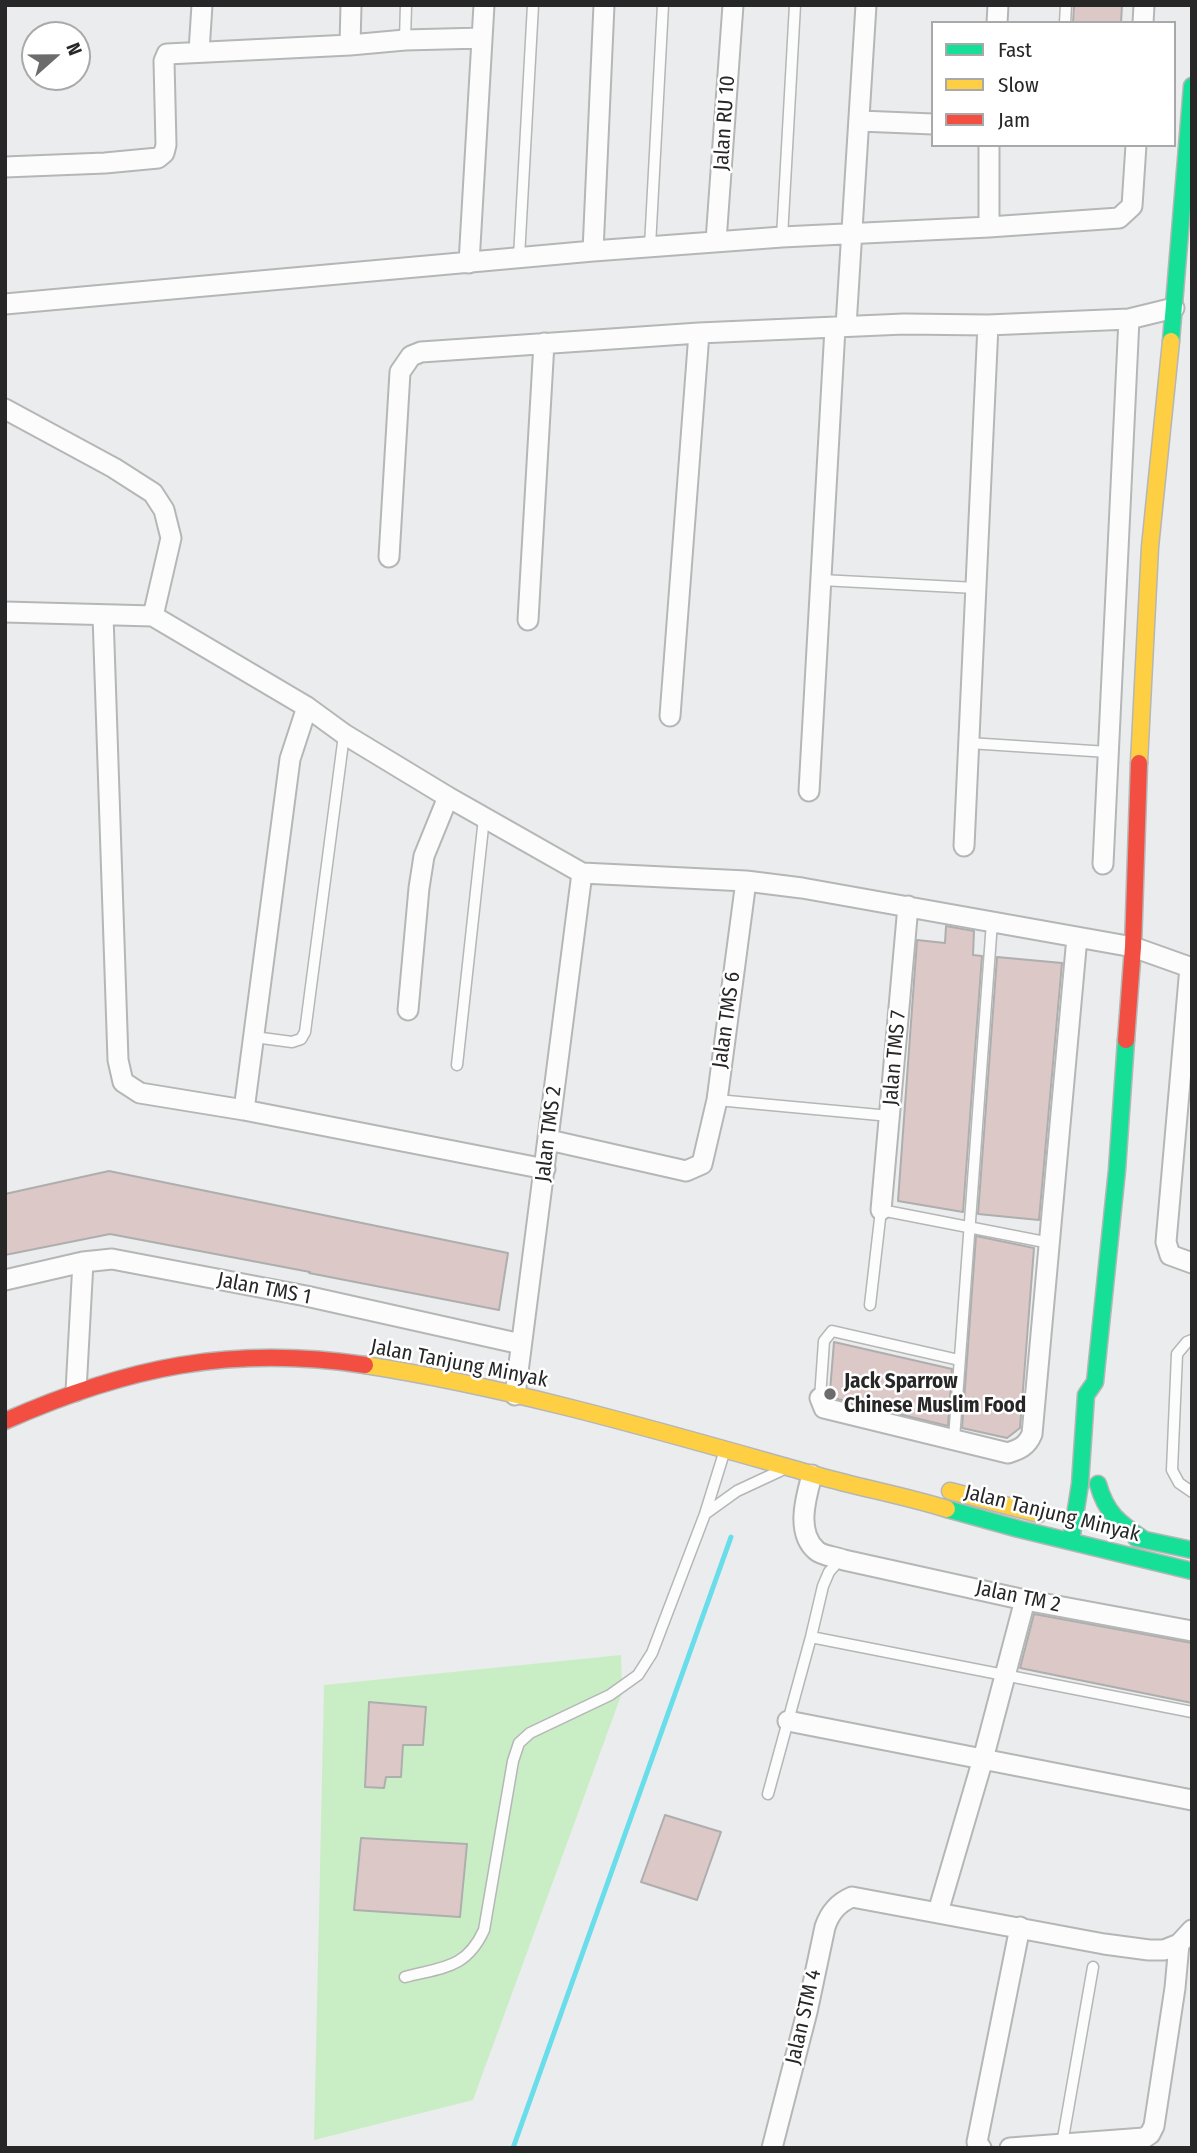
<!DOCTYPE html>
<style>
body{margin:0}
#map{position:relative;width:1197px;height:2153px;overflow:hidden;background:#ebeced;font-family:"Fira Sans Condensed",sans-serif}
canvas{display:block}
.frame{position:absolute;inset:0;border:7px solid #272728;pointer-events:none}
.legend{position:absolute;left:931px;top:21px;width:245px;height:126px;box-sizing:border-box;background:#fff;border:2px solid #a9a9a9;margin:0;padding:9px 12px;list-style:none;font-size:21px;color:#272728}
.legend li{display:flex;align-items:center;gap:14px;height:35px}
.legend b{width:35px;border:2px solid #a9a9a9}
.north{position:absolute;left:21px;top:21px;width:70px;height:70px;box-sizing:border-box;background:#fff;border:2px solid #a9a9a9;border-radius:50%;rotate:69deg;font-size:19px;font-weight:700;line-height:28px;text-align:center;color:#272728}
.north::after{content:'';display:block;margin:auto;width:24px;height:32px;background:#6c6c6d;clip-path:polygon(50% 0,100% 100%,50% 72%,0 100%)}
</style>
<div id="map">
<canvas width="1197" height="2153"></canvas>
<div class="frame"></div>
<ul class="legend">
<li><b style="height:9px;background:#16e098"></b>Fast</li>
<li><b style="height:9px;background:#ffcf43"></b>Slow</li>
<li><b style="height:9px;background:#f24e42"></b>Jam</li>
</ul>
<div class="north">N</div>
</div>
<script>
const c = document.querySelector('canvas').getContext('2d');
c.lineJoin = 'round';
function paint(path, color) { c.fillStyle = color; c.fill(path, 'evenodd'); }
function trace(path, color, width, dash) { c.strokeStyle = color; c.lineWidth = width; c.lineCap = dash ? 'butt' : 'round'; c.setLineDash(dash || []); c.stroke(path); }
function write(font, color, halo, rows, align = 'center') {
  c.font = font + ' "Fira Sans Condensed",sans-serif'; c.lineWidth = 5; c.setLineDash([]); c.textBaseline = 'middle'; c.strokeStyle = halo; c.fillStyle = color; for (const [text, x, y, turn = 0] of rows) {
    c.save(); c.translate(x, y); c.rotate((+turn || 0) * Math.PI / 180); c.textAlign = isNaN(turn) ? turn : align; if (halo) c.strokeText(text, 0, 0); c.fillText(text, 0, 0); c.restore();
  }
}
const green = new Path2D(`
 M621,1655l1,38 -149,407 -159,40 10,-455z`);
const stream = new Path2D(`
 M513,2148l218,-611`);
const building = new Path2D(`
 M1074,5h48l-1,18h-48z
 M946,926l28,5 -1,24 9,1 -19,256 -65,-11 19,-261 28,3z
 M997,957l65,6 -23,257 -61,-6z
 M109,1171l399,82 -9,57 -190,-37 1,-1 -200,-38 -105,21v-61z
 M976,1236l58,12 -14,180 -13,10 -45,-10z
 M834,1342l118,27 -4,57 -115,-28 -3,-7z
 M1034,1614l158,29v60l-172,-35z
 M369,1702l57,5 -3,38h-20l-2,32h-15l-2,11 -19,-1z
 M665,1815l56,17 -24,68 -56,-18z
 M361,1838l106,6 -7,73 -106,-7z`);
const lane = new Path2D(`
 M1065,23l1,-18
 M405,40l1,-35
 M782,237l13,-232
 M650,246l13,-241
 M519,257l14,-252
 M821,580l155,8
 M969,743l139,9
 M254,1037l38,5 9,-3 4,-7 39,-297
 M457,1065l27,-247
 M717,1100l173,16
 M870,1305l11,-95 169,33
 M1192,1340l-5,2 -10,12 -5,116 7,13 13,9
 M820,1398l4,-57 8,-10 127,29
 M954,1439l38,-517
 M705,1514l32,-23 43,-20
 M811,1637l381,75
 M768,1794l43,-157 12,-51 6,-14 7,-8 8,-4
 M405,1977c38,-10 61,-8 79,-47l29,-169 6,-18 11,-10 80,-38 28,-20 14,-22 53,-139 19,-61
 M1062,2144l31,-177`);
const street = new Path2D(`
 M997,23l1,-18
 M1143,23l1,-18
 M350,45l1,-40
 M199,51l3,-46
 M860,121l73,3
 M989,145v82
 M5,167l100,-4 53,-5 6,-5 2,-8 -2,-84 3,-7 183,-9 55,-5 77,-2
 M716,241l17,-236
 M593,251l11,-246
 M469,263l15,-258
 M5,304l588,-53 189,-14 207,-10 130,-9 13,-12 4,-61
 M846,326l20,-321
 M5,409l109,59 39,25 11,17 7,28 -18,78
 M389,557l11,-185 11,-16 10,-4 278,-19 205,-9 84,1 141,-6 45,-11
 M5,612l148,4 154,91 37,27 104,63 134,76 164,8 56,7 331,59 59,21
 M103,615l15,445 5,22 17,11 104,17 301,59
 M528,620l16,-277
 M670,716l29,-383
 M809,791l26,-463
 M964,846l24,-521
 M1103,864l26,-545
 M1190,967l-24,275 4,13 22,8
 M408,1010l11,-122 5,-32 24,-59
 M244,1110l46,-351 17,-52
 M549,1140l137,31 16,-7 15,-64 29,-219
 M881,1210l27,-304
 M5,1280l78,-18 29,-3 194,37 215,48
 M76,1391l7,-129
 M515,1395l67,-522
 M820,1398l4,10 184,45c12,-4 19,-7 24,-19l45,-497
 M812,1475c-6,22 -17,58 5,76 6,5 20,6 27,9l181,40 167,31
 M788,1721l404,79
 M938,1912l45,-153 42,-159
 M772,2148l35,-136 18,-85c5,-15 13,-24 27,-30l252,47 45,6h15l15,-6 13,-14
 M981,2148l-4,-6 43,-215
 M1010,2148l134,-10 6,-4 4,-8 21,-138 4,-44`);
const fast = new Path2D(`
 M1171,341l21,-255
 M1098,1484c8,29 21,39 45,55
 M947,1509l72,20 173,42
 M1136,1538l56,12
 M1071,1541l9,-57 6,-89 9,-13 22,-212 9,-130`);
const slow = new Path2D(`
 M1139,763l11,-216 21,-206
 M365,1365c154,24 304,69 454,111 42,12 86,20 128,33
 M950,1491l89,23`);
const jam = new Path2D(`
 M1126,1040l7,-93 6,-184
 M5,1421c122,-54 226,-76 360,-56`);
const markers = [
 [830,1394,7,"#6c6c6d"]
];
const streetNames = [
 ["Jalan RU 10",725,123,-86],
 ["Jalan TMS 6",727,1020,-82],
 ["Jalan TMS 7",895,1058,-85],
 ["Jalan TMS 2",549,1134,-83],
 ["Jalan TMS 1",264,1289,11],
 ["Jalan Tanjung Minyak",459,1364,11],
 ["Jalan Tanjung Minyak",1052,1514,14],
 ["Jalan TM 2",1018,1597,12],
 ["Jalan STM 4",804,2017,-77]
];
const poiNames = [
 ["Jack Sparrow",844,1382],
 ["Chinese Muslim Food",844,1406]
];
paint(green, '#c9eec5');
trace(stream, '#69ddea', 5);
paint(building, '#dcc8c6');
trace(building, '#aeaeaf', 2);
trace(lane, '#b5b6b6', 13);
trace(street, '#b5b6b6', 23);
trace(fast, '#b5b6b6', 19);
trace(slow, '#b5b6b6', 19);
trace(jam, '#b5b6b6', 19);
trace(lane, '#fcfcfc', 10);
trace(street, '#fcfcfc', 19);
trace(fast, '#16e098', 16);
trace(slow, '#ffcf43', 16);
trace(jam, '#f24e42', 16);
for (const [x, y, r, color] of markers) { const dot = new Path2D(); dot.arc(x, y, r, 0, 2 * Math.PI); c.fillStyle = color; c.fill(dot); trace(dot, '#fff', 2.5); }
write('21px', '#272728', '#fff', streetNames);
write('bold 21px', '#272728', '#fff', poiNames, 'left');
</script>
